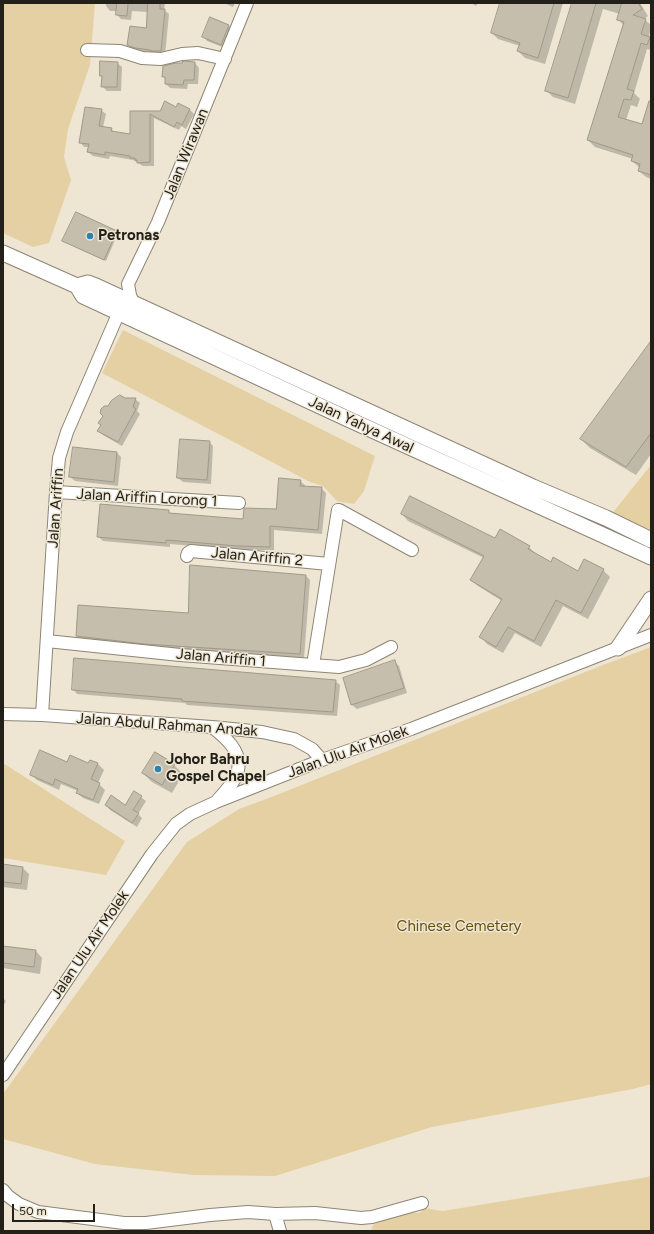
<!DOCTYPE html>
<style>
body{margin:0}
#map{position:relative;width:654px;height:1234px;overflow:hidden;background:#eee6d3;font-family:Figtree,sans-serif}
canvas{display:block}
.frame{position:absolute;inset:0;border:4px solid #232019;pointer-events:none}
.scale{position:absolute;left:12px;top:1204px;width:83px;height:18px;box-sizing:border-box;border:2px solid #232019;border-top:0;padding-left:5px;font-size:12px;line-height:14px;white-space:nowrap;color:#232019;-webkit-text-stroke:3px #eee6d3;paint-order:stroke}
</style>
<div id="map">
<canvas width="654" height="1234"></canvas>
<div class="frame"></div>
<div class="scale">50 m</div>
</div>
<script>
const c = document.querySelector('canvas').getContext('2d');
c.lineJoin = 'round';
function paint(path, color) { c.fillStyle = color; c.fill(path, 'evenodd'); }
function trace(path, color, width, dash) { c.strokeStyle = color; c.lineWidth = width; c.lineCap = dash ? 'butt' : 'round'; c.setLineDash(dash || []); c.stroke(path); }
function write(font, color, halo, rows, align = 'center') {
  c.font = font + ' Figtree,sans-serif'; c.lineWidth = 3; c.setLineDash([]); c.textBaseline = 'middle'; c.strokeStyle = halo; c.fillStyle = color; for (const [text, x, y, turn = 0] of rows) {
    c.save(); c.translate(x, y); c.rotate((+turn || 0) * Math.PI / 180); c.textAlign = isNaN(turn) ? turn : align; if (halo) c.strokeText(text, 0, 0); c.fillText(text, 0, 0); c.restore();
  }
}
const green = new Path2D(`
 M3,3h92l-5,62 -22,64 -4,28 7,23 -22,63 -16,4 -30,-14z
 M123,330l252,126 -11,35 -10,13 -17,-3 -14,-15 -13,-4 -208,-109z
 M651,465v70l-41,-19z
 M651,647v437l-18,5 -201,38 -157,49 -81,-1 -99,-11 -92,-25v-45l184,-252 52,-33 30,-11 334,-133z
 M3,763l122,78 -19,34 -103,-17z
 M651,1174v57h-280l2,-6 23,-12h24l4,-5 19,3 205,-34z`);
const shadow = new Path2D(`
 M106,3h59l-1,7 5,4 -4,41 -25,-3 -7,-3 -5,-4 19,-16 1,-17 -16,-1 -1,9 -10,-1 -4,-4v-4h-7l-4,-5z
 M224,3h11l-2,4z
 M471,3h7l-2,3z
 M501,3h62l-18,61 -20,-6 -7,-7 2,-5 -22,-7 -6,-6z
 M573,3h67l8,13 -4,3 7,6 -2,12 2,2v11l-4,-1 -13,44 6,6 -3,8 -6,-2 -5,15 16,6 9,-30v83l-5,-2 -7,-6 1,-3 -8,-7 1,-2 -38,-12 -7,-7 36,-114 -6,-7 2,-5 -17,-5 -28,95 -22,-7 -6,-6z
 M211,18l18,8 4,4 -8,18 -18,-7 -4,-5z
 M117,63l5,4 -1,24h-14l-5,-5 1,-8 -2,-2z
 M195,63l4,5 -1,16h-10l-1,5 -17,-1 -4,-4v-5l-3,-3z
 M178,104l12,6 4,4 -8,15 -5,-3 -2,4 -25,-12v48h-11l-10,-6 -23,-4 -1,3 -16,-3 -5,-4 1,-5h-5l-4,-5 21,-32 5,4 -3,13 8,2 5,4 15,3v-24h30l15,-4z
 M117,231l1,2 -12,28 -41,-19z
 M651,342v112l-15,21 -46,-27 -9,-9z
 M135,399l5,4 -3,8 3,3 -18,32 -19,-11 -4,-5 10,-22z
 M209,442l4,4 -2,38 -28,-2 -5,-4z
 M117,453l4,4 -3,29 -43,-5 -5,-4z
 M300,481l5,4v2l16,1 5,5 -4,41 -48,-4v20h-32l-72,-6v3l-67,-6 -5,-5 70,-25 3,3 73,7 33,-11z
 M402,514l93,25 6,-9 28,17 7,7 15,9 27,9 25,-2 7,7 -22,42 -25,-13 -22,41 -26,-14 -12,20 -16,-9 -6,-7 21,-36 -24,-15 -7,-6 13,-22 -76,-37z
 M306,576l4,4 -6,78 -155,-10 -68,-8 -4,-4 2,-30 110,8z
 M394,662l5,4 8,27 -50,16 -5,-4 -8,-27z
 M335,681l5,4 -3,31 -150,-11 -2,-2 -108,-9 -4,-5z
 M90,761l8,3 6,6 -6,13 7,7 -6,14 -16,-6 -6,-5 1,-2 -17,-7 -2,6 -22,-10 -6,-6 36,-11 22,2z
 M174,765l9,9 -11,19 -20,-11 -9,-9z
 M134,792l12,9 -8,13 4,4 -5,9 -27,-17 -4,-5 20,1z
 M3,865l20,3 6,6 -2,16 -24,-3z
 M3,947l33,4 6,7 -2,16 -37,-6z
 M3,998l3,3 -3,6z`);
const building = new Path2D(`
 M117,3h11l-1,13 -11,-1z
 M148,3h12v6h5l-4,42h-10v-1l-16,-2 -8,-3 3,-19 16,2z
 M500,3h54l-16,55 -21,-7 3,-8 -29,-10z
 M572,3h24l-28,95 -23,-7z
 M622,3h16l4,6 -9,6 13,4 -5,15 9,3 -3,8 -6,-2 -14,46 7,2 -3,9 -7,-1 -6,18 24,7 7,-23h2v74l-13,-4 2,-7 -9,-3 2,-6 -46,-15 37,-118 -7,-2z
 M210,17l19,8 -8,20 -19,-8z
 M100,61l18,1 -1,25h-16l1,-11h-2z
 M183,61l12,1 -1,18h-10l-1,5 -18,-1v-7h-3l1,-11 13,-3h6z
 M165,101l11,6 2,-4 12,6 -8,16 -5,-3 -3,5 -24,-13v48l-13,1v-3h-2v-2h-5v-2l-25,-4v3l-18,-3 2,-8 -10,-1 6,-36 17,2 -3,17 13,2 -1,3 19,3v-23h30z
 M76,212l41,19 -13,29 -42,-19z
 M651,341v92l-25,34 -46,-28z
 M120,395l5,3h11l-3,9 3,2 -18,33 -21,-11 4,-6 -3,-2 5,-7 -3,-3 1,-4 3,-3h4l3,-5z
 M180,439l30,2 -3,39 -30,-2z
 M73,447l44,5 -3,30 -45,-5z
 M279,478l22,2 -1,6 22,1 -4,43 -48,-4v21l-33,-1 -71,-6v3l-69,-6 3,-33 69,6v3l74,6 1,-11 32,1z
 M410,496l85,42 5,-9 30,17 -2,3 23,13 2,-5 25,14 6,-12 20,10 -23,44 -25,-13 -22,41 -26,-14 -12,20 -17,-10 23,-38 -32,-19 14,-24 -83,-42z
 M190,565l116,10 -6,79 -156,-10 -68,-8 2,-31 110,8z
 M74,658l262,22 -3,32 -151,-11v-2l-110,-9z
 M395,660l9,28 -53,17 -8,-27z
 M40,750l27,12 3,-7 18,8 2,-3 8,3 -7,16 9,4 -7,17 -17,-7 2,-4 -23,-10 -2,6 -23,-10z
 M155,752l20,12 -13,21 -20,-12z
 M134,791l8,5 -9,14 6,3 -7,10 -27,-18 6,-10 14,10z
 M3,864l20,3 -2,17 -18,-2z
 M3,946l33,4 -2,17 -31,-4z`);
const minor = new Path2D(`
 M87,50l33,1 22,7 19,1 21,-5 16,-1 27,6
 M133,303l-3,-8 -2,-11 30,-62 89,-219
 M56,492l183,11
 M187,556l1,-3 3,-2 138,13
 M47,641l133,14 159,12 27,-7 25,-13
 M313,665l25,-155h1l73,40
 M3,714l39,1 170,12 50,5 32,7 18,10 10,11
 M42,715l14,-223 3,-34 8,-26 52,-120
 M212,727c13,10 30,24 26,43 -2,12 -14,22 -21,31
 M3,1075l149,-221 24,-30 14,-10 26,-12 106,-42 89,-31 240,-94
 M3,1190l5,6 11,8 19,8 86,11h22l64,-8 38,-3 27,2 40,-1 46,5 11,-1 50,-14
 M275,1214l5,17`);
const major = new Path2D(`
 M3,253l74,33 6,10 265,123 303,138
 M77,286l11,-3 10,4 435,200 73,31 45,22
 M618,648l33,-49`);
const markers = [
 [90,236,4,"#2c81b1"],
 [158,769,4,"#2c81b1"]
];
const streetNames = [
 ["Jalan Wirawan",186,154,-68],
 ["Jalan Yahya Awal",361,425,25],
 ["Jalan Ariffin Lorong 1",147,498,3],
 ["Jalan Ariffin",56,508,-86],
 ["Jalan Ariffin 2",257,557,5],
 ["Jalan Ariffin 1",221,658,5],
 ["Jalan Abdul Rahman Andak",167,725,4],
 ["Jalan Ulu Air Molek",348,752,-20],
 ["Jalan Ulu Air Molek",90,945,-56]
];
const poiNames = [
 ["Petronas",98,236],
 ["Johor Bahru",166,760],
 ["Gospel Chapel",166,777]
];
const parkNames = [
 ["Chinese Cemetery",459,927]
];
paint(green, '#e4d0a2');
paint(shadow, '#0003');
paint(building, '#c6bead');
trace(building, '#a09988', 1);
trace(minor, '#8d8575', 14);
trace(major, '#8d8575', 17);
trace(minor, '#fff', 12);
trace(major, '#fff', 15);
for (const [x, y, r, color] of markers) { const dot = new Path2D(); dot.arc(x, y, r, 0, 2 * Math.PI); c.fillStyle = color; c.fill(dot); trace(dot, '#eee6d3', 1.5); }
write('15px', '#232019', '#eee6d3', streetNames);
write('bold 15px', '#232019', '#eee6d3', poiNames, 'left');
write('15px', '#664f0e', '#eee6d3', parkNames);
</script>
